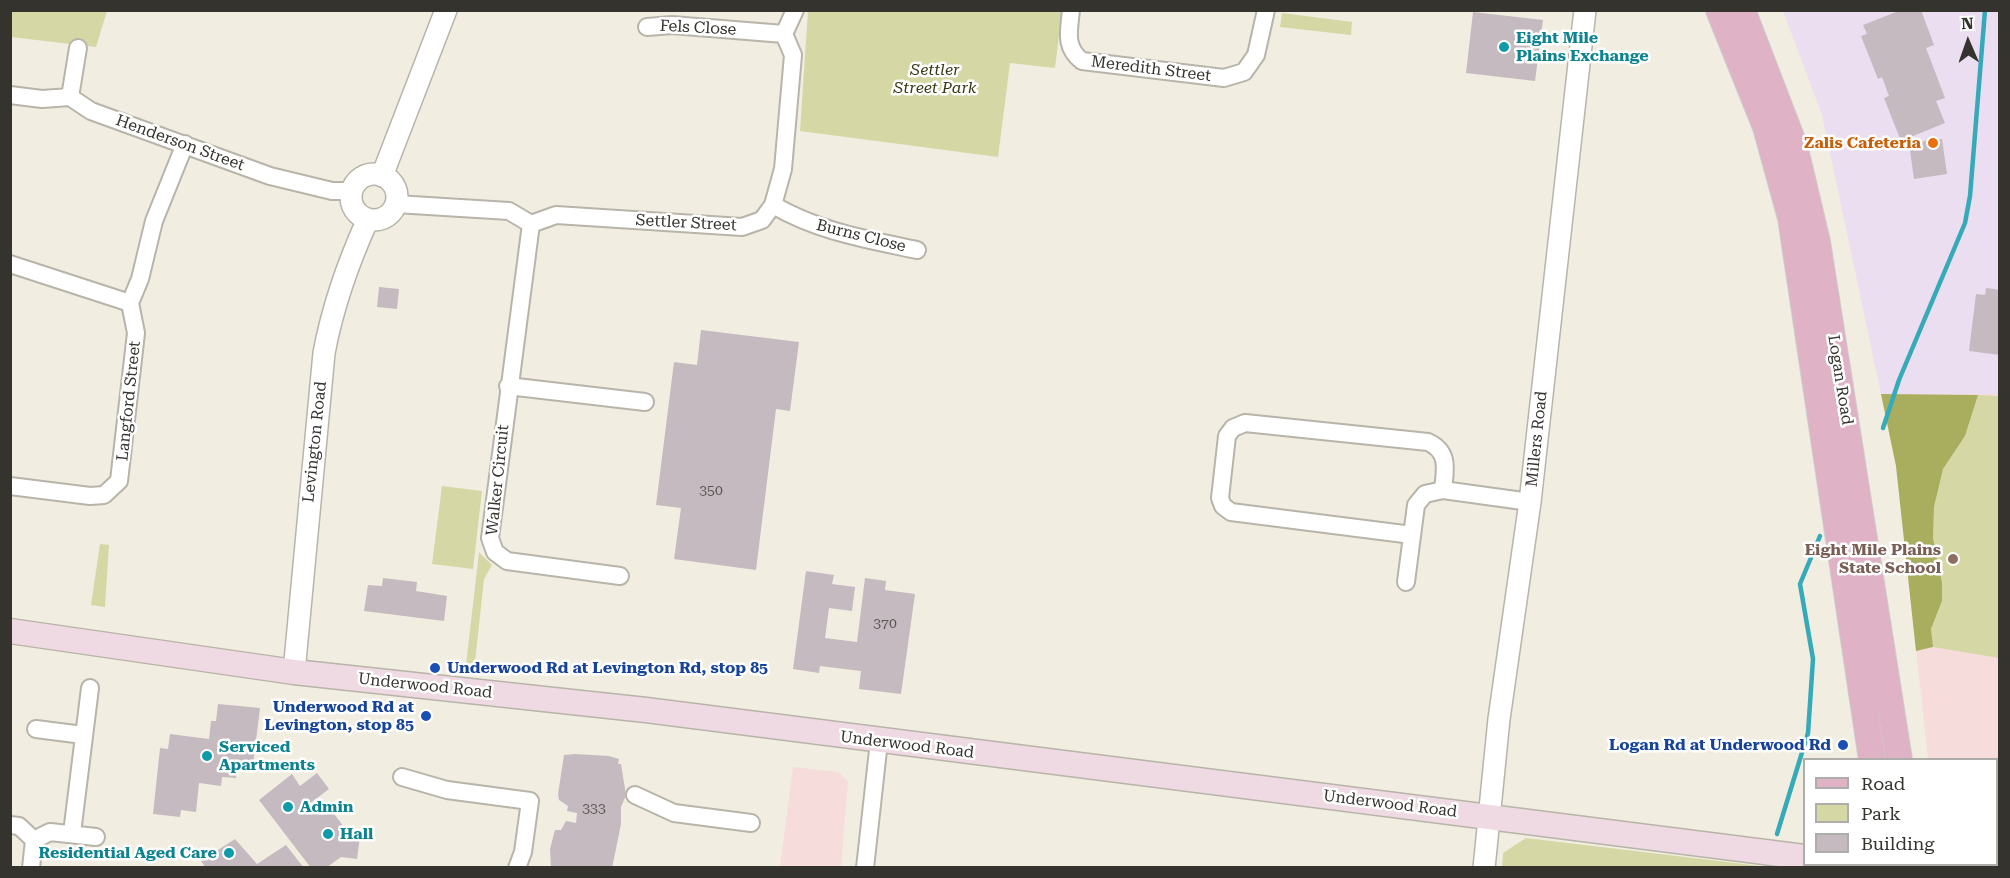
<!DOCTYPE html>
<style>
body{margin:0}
#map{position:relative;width:2010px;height:878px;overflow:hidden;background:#f1ede1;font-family:"Roboto Serif",serif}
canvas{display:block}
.frame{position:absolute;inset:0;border:12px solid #34332e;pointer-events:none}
.legend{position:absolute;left:1803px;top:758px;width:195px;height:108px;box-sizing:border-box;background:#fff;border:2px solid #aeadab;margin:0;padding:8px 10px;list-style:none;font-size:18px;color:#34332e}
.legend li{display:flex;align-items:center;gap:12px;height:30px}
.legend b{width:30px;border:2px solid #aeadab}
.north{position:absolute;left:1938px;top:12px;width:60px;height:60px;-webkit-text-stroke:4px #fff;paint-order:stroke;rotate:358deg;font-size:16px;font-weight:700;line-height:24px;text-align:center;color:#34332e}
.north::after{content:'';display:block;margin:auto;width:21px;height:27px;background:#34332e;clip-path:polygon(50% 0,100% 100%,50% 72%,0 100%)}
</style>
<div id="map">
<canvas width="2010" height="878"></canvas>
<div class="frame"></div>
<ul class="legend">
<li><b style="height:8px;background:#dfb3c5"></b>Road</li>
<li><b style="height:16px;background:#d5d8a5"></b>Park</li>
<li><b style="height:16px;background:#c5bac0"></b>Building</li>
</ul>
<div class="north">N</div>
</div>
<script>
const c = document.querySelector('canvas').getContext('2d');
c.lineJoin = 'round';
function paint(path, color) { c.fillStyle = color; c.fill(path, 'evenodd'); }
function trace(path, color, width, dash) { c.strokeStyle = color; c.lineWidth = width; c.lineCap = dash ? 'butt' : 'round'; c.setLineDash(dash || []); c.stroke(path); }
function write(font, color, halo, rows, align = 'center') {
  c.font = font + ' "Roboto Serif",serif'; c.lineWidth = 5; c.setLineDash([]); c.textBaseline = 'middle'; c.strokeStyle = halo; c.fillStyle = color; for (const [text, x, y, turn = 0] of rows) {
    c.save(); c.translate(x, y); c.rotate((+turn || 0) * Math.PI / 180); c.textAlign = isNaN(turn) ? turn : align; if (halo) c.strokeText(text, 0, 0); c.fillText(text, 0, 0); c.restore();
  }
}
const commercial = new Path2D(`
 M1783,11h216v383h-118l-59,-279z`);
const education = new Path2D(`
 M1881,394h118v461l-3,-1v-94l-68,-1 -32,-293z
 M793,767l45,5 10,9 -7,86h-61z`);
const green = new Path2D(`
 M11,11h96l-11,36 -85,-10z
 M808,11v-1l254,1 -7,57 -45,-5 -12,94 -198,-26z
 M1282,13l70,9 -1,13 -71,-8z
 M1978,395l21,1v262l-66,-11 -2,-18 11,-28 -9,-63 1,-31 9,-38 22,-33z
 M442,486l40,5 -9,78 -41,-5z
 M100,544l9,1 -4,62 -14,-2z
 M479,552l13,13 -8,14 -9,83 -9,3z
 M1526,838l243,29h-267l1,-14z`);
const forest = new Path2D(`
 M1881,394l97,1 -13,41 -22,33 -9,38 -1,31 9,45v18l-11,28 2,18 -17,4 -20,-185z`);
const stream = new Path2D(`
 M1883,428l16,-48 66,-157 5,-27 15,-186
 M1777,834l31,-101 5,-74 -13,-75 20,-48`);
const building = new Path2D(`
 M1901,10h20l13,35 -8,3 19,50 -9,3 9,22 -44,18 -17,-43 5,-2 -7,-19 -4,2 -17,-43 6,-2 -4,-9z
 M1473,12l70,8 -8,61 -69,-8z
 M1942,139l5,35 -33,5 -5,-36z
 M379,287l20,2 -2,20 -20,-2z
 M1986,288l14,2v65l-31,-4 7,-57 9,1z
 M701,330l98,12 -9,69 -14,-2 -20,161 -82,-11 7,-51 -25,-3 18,-143 23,3z
 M806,571l28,4 -2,9 23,3 -3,24 -23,-3 -4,30 32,4 8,-64 21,3 -1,9 30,4 -14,100 -42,-5 2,-18 -41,-5 -1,7 -26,-4z
 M383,578l34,4 -1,9 31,5 -3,25 -80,-10 4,-26 14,1z
 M218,704l42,4 -7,57 -16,-2 -1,15 -14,-1 -1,9 -22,-3 -3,29 -15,-2 -1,7 -27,-3 7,-66 8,1 2,-15 39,5 2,-18h5z
 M575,754l34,2 10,3 -1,5h3l5,31 -5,12v17l-9,44h-61l-1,-19 5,-19h6l5,-9 10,2 1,-10 -10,-2 1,-5 -9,-6 -1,-6 6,-39z
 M317,773l12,16 -20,15 6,8 11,-9 18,24 17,3 -4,29 -16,-2 -15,11h-15l-52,-68 33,-26 8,12z
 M235,839l22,25 29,-19 18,23h-98l-5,-7z`);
const minor = new Path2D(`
 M1071,10c-2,21 -7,37 11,51l142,17 20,-6 12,-17 10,-45
 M647,27l25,-2 112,9
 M10,95l32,4 28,-2 21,14 179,65 62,15h20
 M70,97l8,-49
 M396,204l113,7 22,13 25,-9 186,12 20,-7 11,-15 10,-36 10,-114 -9,-21 11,-24
 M773,205c47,27 92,34 144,45
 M531,224l-41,314 5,14 12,9 113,15
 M10,264l120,39
 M508,386l137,16
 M10,486l80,10 14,-1 15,-14 17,-148 -6,-30 10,-24 14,-58 31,-77
 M1412,535l-181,-23 -8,-6 -3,-8 7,-62 6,-8 12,-5 183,19c22,10 17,28 15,48
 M1406,582l10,-77 9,-11 18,-4 87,12
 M36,729l47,6
 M402,777l45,13 83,11 -7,51 -6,16
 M635,795l39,18 77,10
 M10,825l9,1 15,14 16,-8 46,5
 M72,833l18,-145
 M31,868l3,-28
 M865,868l14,-127`);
const tertiary = new Path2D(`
 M351 197a23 23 0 1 1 46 0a23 23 0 1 1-46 0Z
 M382,176l64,-166
 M294,672l30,-319c9,-48 24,-90 44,-134
 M1484,868l15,-149 31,-217 55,-492`);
const secondary = new Path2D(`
 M10,631l284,41 352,38 1158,147
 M1867,864l29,4`);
const primary = new Path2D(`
 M1719,10l47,117 25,91 81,542
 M1742,10l52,135 23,97 82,518
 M1886,864l1,4
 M1915,864l1,4`);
const markers = [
 [1504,47,6,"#0f9aa8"],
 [1933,143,6,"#e8710a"],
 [1953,559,6,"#8d6e63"],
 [435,668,6,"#1a4fb4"],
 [426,716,6,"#1a4fb4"],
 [1843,745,6,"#1a4fb4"],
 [207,756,6,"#0f9aa8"],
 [288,807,6,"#0f9aa8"],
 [328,834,6,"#0f9aa8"],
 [229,853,6,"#0f9aa8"]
];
const numberNames = [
 ["350",711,491],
 ["370",885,624],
 ["333",594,809]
];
const streetNames = [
 ["Fels Close",698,28,3],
 ["Meredith Street",1151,69,7],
 ["Henderson Street",180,143,20],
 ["Settler Street",686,223,3],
 ["Burns Close",861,236,14],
 ["Logan Road",1840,380,81],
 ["Langford Street",129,401,-84],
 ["Millers Road",1537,439,-84],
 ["Levington Road",315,442,-84],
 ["Walker Circuit",498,480,-84],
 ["Underwood Road",425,686,6],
 ["Underwood Road",907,745,7],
 ["Underwood Road",1390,804,7]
];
const cultureNames = [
 ["Eight Mile",1516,38],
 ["Plains Exchange",1516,56],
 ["Serviced",219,747],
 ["Apartments",219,765],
 ["Admin",300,807],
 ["Hall",340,834],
 ["Residential Aged Care",217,853,"right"]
];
const parkNames = [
 ["Settler",935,70],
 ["Street Park",935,88]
];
const foodNames = [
 ["Zalis Cafeteria",1921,143]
];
const educationNames = [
 ["Eight Mile Plains",1941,550],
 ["State School",1941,568]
];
const transitNames = [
 ["Underwood Rd at Levington Rd, stop 85",447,668,"left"],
 ["Underwood Rd at",414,707],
 ["Levington, stop 85",414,725],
 ["Logan Rd at Underwood Rd",1831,745]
];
paint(commercial, '#ebdef1');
paint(education, '#f7dcdc');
paint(green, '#d5d8a5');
paint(forest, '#a9ad5e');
trace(stream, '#36aab9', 4.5);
paint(building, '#c5bac0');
trace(minor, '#b8b4a9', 20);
trace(tertiary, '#b8b4a9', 24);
trace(secondary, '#b8b4a9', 27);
trace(primary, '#cececd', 28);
trace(minor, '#fff', 16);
trace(tertiary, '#fff', 21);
trace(secondary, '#efd9e2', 24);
trace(primary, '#dfb3c5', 26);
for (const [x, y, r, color] of markers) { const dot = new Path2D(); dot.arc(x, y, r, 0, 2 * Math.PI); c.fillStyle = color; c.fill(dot); trace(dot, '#fff', 2); }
write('14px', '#585552', null, numberNames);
write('16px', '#34332e', '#fff', streetNames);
write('bold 16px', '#0d838f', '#fff', cultureNames, 'left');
write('italic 16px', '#373916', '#fff', parkNames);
write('bold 16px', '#c56008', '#fff', foodNames, 'right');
write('bold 16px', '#785e54', '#fff', educationNames, 'right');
write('bold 16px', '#164399', '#fff', transitNames, 'right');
</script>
